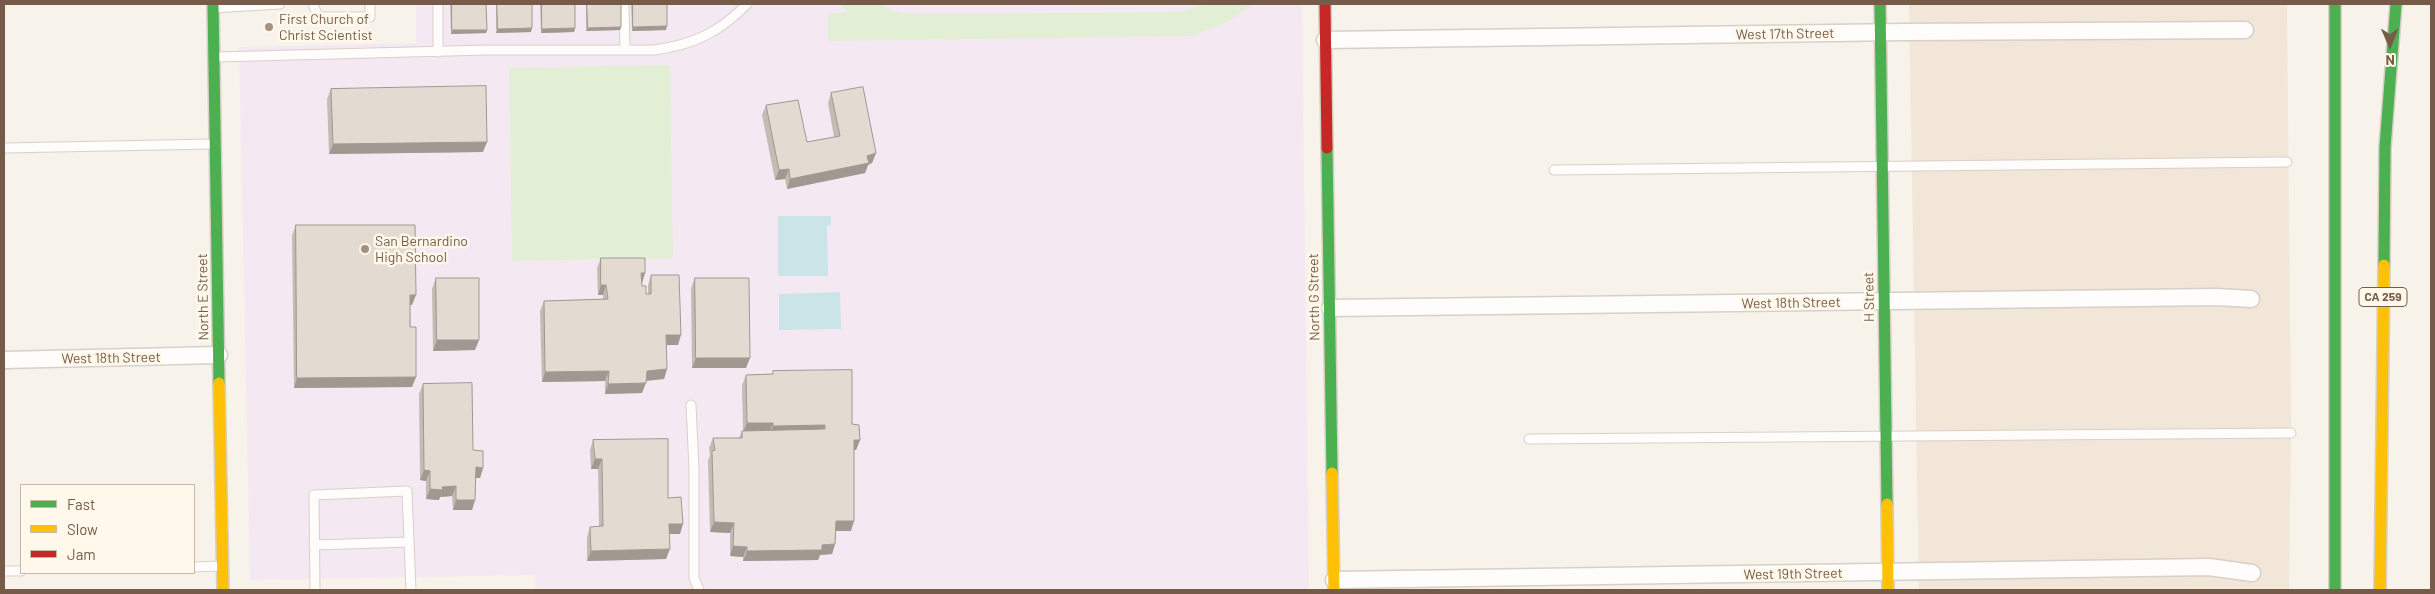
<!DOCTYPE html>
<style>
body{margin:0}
#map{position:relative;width:2435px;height:594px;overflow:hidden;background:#f7f3ea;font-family:Barlow,sans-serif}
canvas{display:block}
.frame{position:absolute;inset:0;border:5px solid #765c48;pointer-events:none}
.legend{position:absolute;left:20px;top:484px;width:175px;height:90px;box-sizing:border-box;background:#fff8eb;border:1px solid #c8baaa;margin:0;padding:6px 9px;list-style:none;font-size:15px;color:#765c48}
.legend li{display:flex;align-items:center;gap:10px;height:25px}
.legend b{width:25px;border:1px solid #c8baaa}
.north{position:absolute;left:2365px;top:20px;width:50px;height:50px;-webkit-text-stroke:4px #fff8eb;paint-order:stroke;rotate:179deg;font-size:14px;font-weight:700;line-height:20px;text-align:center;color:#765c48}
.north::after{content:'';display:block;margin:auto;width:18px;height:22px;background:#765c48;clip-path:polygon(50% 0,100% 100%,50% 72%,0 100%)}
</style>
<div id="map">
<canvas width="2435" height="594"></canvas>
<div class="frame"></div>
<ul class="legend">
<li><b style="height:6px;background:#4caf50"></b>Fast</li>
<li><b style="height:6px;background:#ffc107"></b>Slow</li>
<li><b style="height:6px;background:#c62828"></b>Jam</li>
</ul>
<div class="north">N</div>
</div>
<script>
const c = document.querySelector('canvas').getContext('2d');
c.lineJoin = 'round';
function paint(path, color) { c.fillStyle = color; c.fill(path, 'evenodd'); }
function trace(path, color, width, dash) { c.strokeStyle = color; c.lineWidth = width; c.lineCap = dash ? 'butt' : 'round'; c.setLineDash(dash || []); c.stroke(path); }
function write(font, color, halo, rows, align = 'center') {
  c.font = font + ' Barlow,sans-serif'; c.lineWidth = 5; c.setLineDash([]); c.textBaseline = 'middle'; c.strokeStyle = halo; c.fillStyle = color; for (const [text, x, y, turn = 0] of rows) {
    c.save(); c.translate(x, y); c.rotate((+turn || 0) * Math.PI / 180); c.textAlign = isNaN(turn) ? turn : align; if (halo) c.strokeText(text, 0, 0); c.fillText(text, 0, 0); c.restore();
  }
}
const residential = new Path2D(`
 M1909,4h378l4,419 -2,167h-370z`);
const education = new Path2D(`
 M416,4h886l7,586h-774v-15l-285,5 -11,-533 177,-4z`);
const green = new Path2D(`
 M840,4h39l14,7 17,3 272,-2 23,-8h47l-26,19 -35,13 -363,5v-28h21z
 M670,65l3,193 -161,3 -3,-193z`);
const water = new Path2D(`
 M778,216h53v9l-4,1 1,50h-50z
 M840,292l1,37 -62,1v-36z`);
const lane = new Path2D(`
 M313,4l5,13h52v-13
 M624,4l1,46
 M213,8l67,-4
 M438,52v-48
 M216,57l272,-7h166c39,-5 66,-18 93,-46
 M4,148l209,-4
 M1554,170l733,-8
 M691,405l3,64v109l5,12
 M1529,439l762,-6
 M314,545l95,-3
 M194,567l27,-1
 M4,571h17
 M315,590l-1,-95 93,-4 4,99`);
const street = new Path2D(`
 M1325,40l580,-8 340,-2
 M1330,308l887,-11 34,2
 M4,360l215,-5
 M1334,580l875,-13 43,6`);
const fast = new Path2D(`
 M213,4l6,379
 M1880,4l7,500
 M2335,4v586
 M1327,148l5,325
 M2384,265l1,-118 11,-143`);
const slow = new Path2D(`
 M219,383l4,207
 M1332,473l2,117
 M1887,504l1,86
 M2380,590l4,-325`);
const jam = new Path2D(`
 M1325,4l2,144`);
const wall = new Path2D(`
 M450,4h36l1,26 -1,3 -35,1z
 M496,4h36l-1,28 -35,1z
 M540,4h35v24l-1,4 -33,1z
 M586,4h35v23l-1,3 -34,1z
 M631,4h36l-1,26 -34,1z
 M331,89l152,63 -154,2 -2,-55z
 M831,93l45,60 -4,10 -4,2 -3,8 -78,16 -2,-10 -10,1 -13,-65 4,-10 41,37 27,-5 -6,-34z
 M296,225l116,80h-2l2,82 -118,1 -2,-153z
 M601,258l44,15 -3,10v3l4,8h2v-9l3,-10 27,70h-11l-3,34 -18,2 -4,12 -37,1v-13l-63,1 -2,-71 4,-10 59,-2v-4h-5l-1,-27z
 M436,278l39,72 -42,1 -1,-62z
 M695,278l51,90h-54l-1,-80z
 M773,371l79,53 8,16 -4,10h-2l-3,81h-15l-1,13 -3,10 -12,1 -2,5 -75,1v-4l-13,-1v-23l-20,-1 -2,-71 2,-6 -1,-7 4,-10h26l3,-7h1l-1,-46 4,-10 26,-1z
 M423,384l50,66 10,18 -3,10h-4l-1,22 -3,10h-19l-1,-14 -12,1 -1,3 -13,-1v-18l-6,-1 -1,-86z
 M593,440l75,58 12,36h-10l-4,25 -79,2v-24l3,-10 9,-1 -1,-57h-7l-1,-19z`);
const shadedWall = new Path2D(`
 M667,26l-1,4 -34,1 1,-4z
 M621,27l-1,3 -34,1 2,-3z
 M532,28l-1,4 -35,1 2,-4z
 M575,28l-1,4 -33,1 1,-4z
 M452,30h35l-1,3 -35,1z
 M487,142l-4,10 -154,2 4,-10z
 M876,153l-4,10 -4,2 -3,8 -78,16 3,-10z
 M789,169l-4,10 -10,1 4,-10z
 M641,273h4l-3,10z
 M601,285h5l-3,10h-5z
 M410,295h6l-4,10h-6z
 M666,335h15l-3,10h-15z
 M437,340h42l-4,10 -42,1z
 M696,358h54l-4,10h-54z
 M667,369l-3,10 -21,2 4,-10z
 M609,371l-4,10 -63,1 3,-10z
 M416,377l-4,10 -118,1 3,-10z
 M646,383l-4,10 -37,1 3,-10z
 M747,423h26l-4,10h-26z
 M825,425l-4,10 -52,1 4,-10z
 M854,440h6l-4,10h-6z
 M595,459h7l-4,10h-7z
 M476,467l7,1 -3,10h-8z
 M424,470l6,1 -4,10 -6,-1z
 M456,486l-4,10 -12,1 -1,3 -13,-1 4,-10 12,-2z
 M456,500h19l-3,10h-19z
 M836,521h18l-3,10h-19z
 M714,522l20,1 -4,10 -20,-1z
 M669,524h14l-3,10h-14z
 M835,544l-3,10 -12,1 -2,5 -75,1 4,-10z
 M733,546l14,1 -4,10 -13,-1z
 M670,549l-4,10 -79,2 4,-10z`);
const building = new Path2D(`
 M452,4h34l1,26h-35z
 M497,4h35v24l-34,1z
 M542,4h33v24l-33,1z
 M587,4h34v23l-33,1z
 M633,4h34v22l-34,1z
 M486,86l1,56 -154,2 -2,-55z
 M863,87l13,66 -9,3 2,7 -79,16 -1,-10 -10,1 -13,-65 32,-5 9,42 33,-6 -9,-43z
 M296,225h119l1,70h-6v32h6v50l-119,1z
 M601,258h44v15h-4l1,13h4v8h5v-19h28l2,60h-15l1,34 -20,2 -1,12 -38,1 1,-13 -64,1 -1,-71 64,-2 -2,-14h-5z
 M436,278h43v62h-42z
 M695,278h54l1,80h-54z
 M852,370v54l7,1 1,15h-6v81h-18l-1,23 -13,1v5l-75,1v-4l-14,-1 1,-23 -20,-1 -2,-71 3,-1 -2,-12h29v-7l83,-2v-4l-52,1v-3h-26l-1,-48 27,-1v-3z
 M472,383l1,67 10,1v17l-7,-1 -1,33h-19v-14l-14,1 1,3 -13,-1v-18l-6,-1 -1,-86z
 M668,439v59l13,-1 2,27h-14l1,25 -79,2 -1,-24 13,-1 -1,-67h-7l-2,-19z`);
const markers = [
 [269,27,5,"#a39181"],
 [365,249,5,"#a39181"]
];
const shields = [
 [2383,297,48]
];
const shieldNames = [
 ["CA 259",2383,297]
];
const poiNames = [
 ["First Church of",279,19],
 ["Christ Scientist",279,35],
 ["San Bernardino",375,241],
 ["High School",375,257]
];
const streetNames = [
 ["West 17th Street",1785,34,-1],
 ["North E Street",203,297,-91],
 ["North G Street",1314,297,-91],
 ["H Street",1869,297,-91],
 ["West 18th Street",1791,303,-1],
 ["West 18th Street",111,358,-1],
 ["West 19th Street",1793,574,-1]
];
paint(residential, '#f1e6d7');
paint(education, '#f4e9f2');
paint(green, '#e2efd4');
paint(water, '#cbe4e8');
trace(lane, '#d6d0c8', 11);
trace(street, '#d6d0c8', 19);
trace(fast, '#d6cfc6', 14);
trace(slow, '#d6cfc6', 14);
trace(jam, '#d6cfc6', 14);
trace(lane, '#fefdfc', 9);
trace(street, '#fefdfc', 16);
trace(fast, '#4caf50', 11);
trace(slow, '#ffc107', 11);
trace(jam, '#c62828', 11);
paint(wall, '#c3bcb4');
paint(shadedWall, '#9f9992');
paint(building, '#e3dbd1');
trace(building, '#9f9992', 1);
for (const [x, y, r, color] of markers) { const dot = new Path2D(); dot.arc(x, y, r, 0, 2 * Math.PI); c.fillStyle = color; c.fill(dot); trace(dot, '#fff8eb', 2); }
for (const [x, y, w] of shields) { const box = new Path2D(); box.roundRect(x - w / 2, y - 9.5, w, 19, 4); c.fillStyle = '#fff8eb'; c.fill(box); trace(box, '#765c48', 1); }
write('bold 12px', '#765c48', null, shieldNames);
write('14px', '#765c48', '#fff8eb', poiNames, 'left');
write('14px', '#765c48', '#fff8eb', streetNames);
</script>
